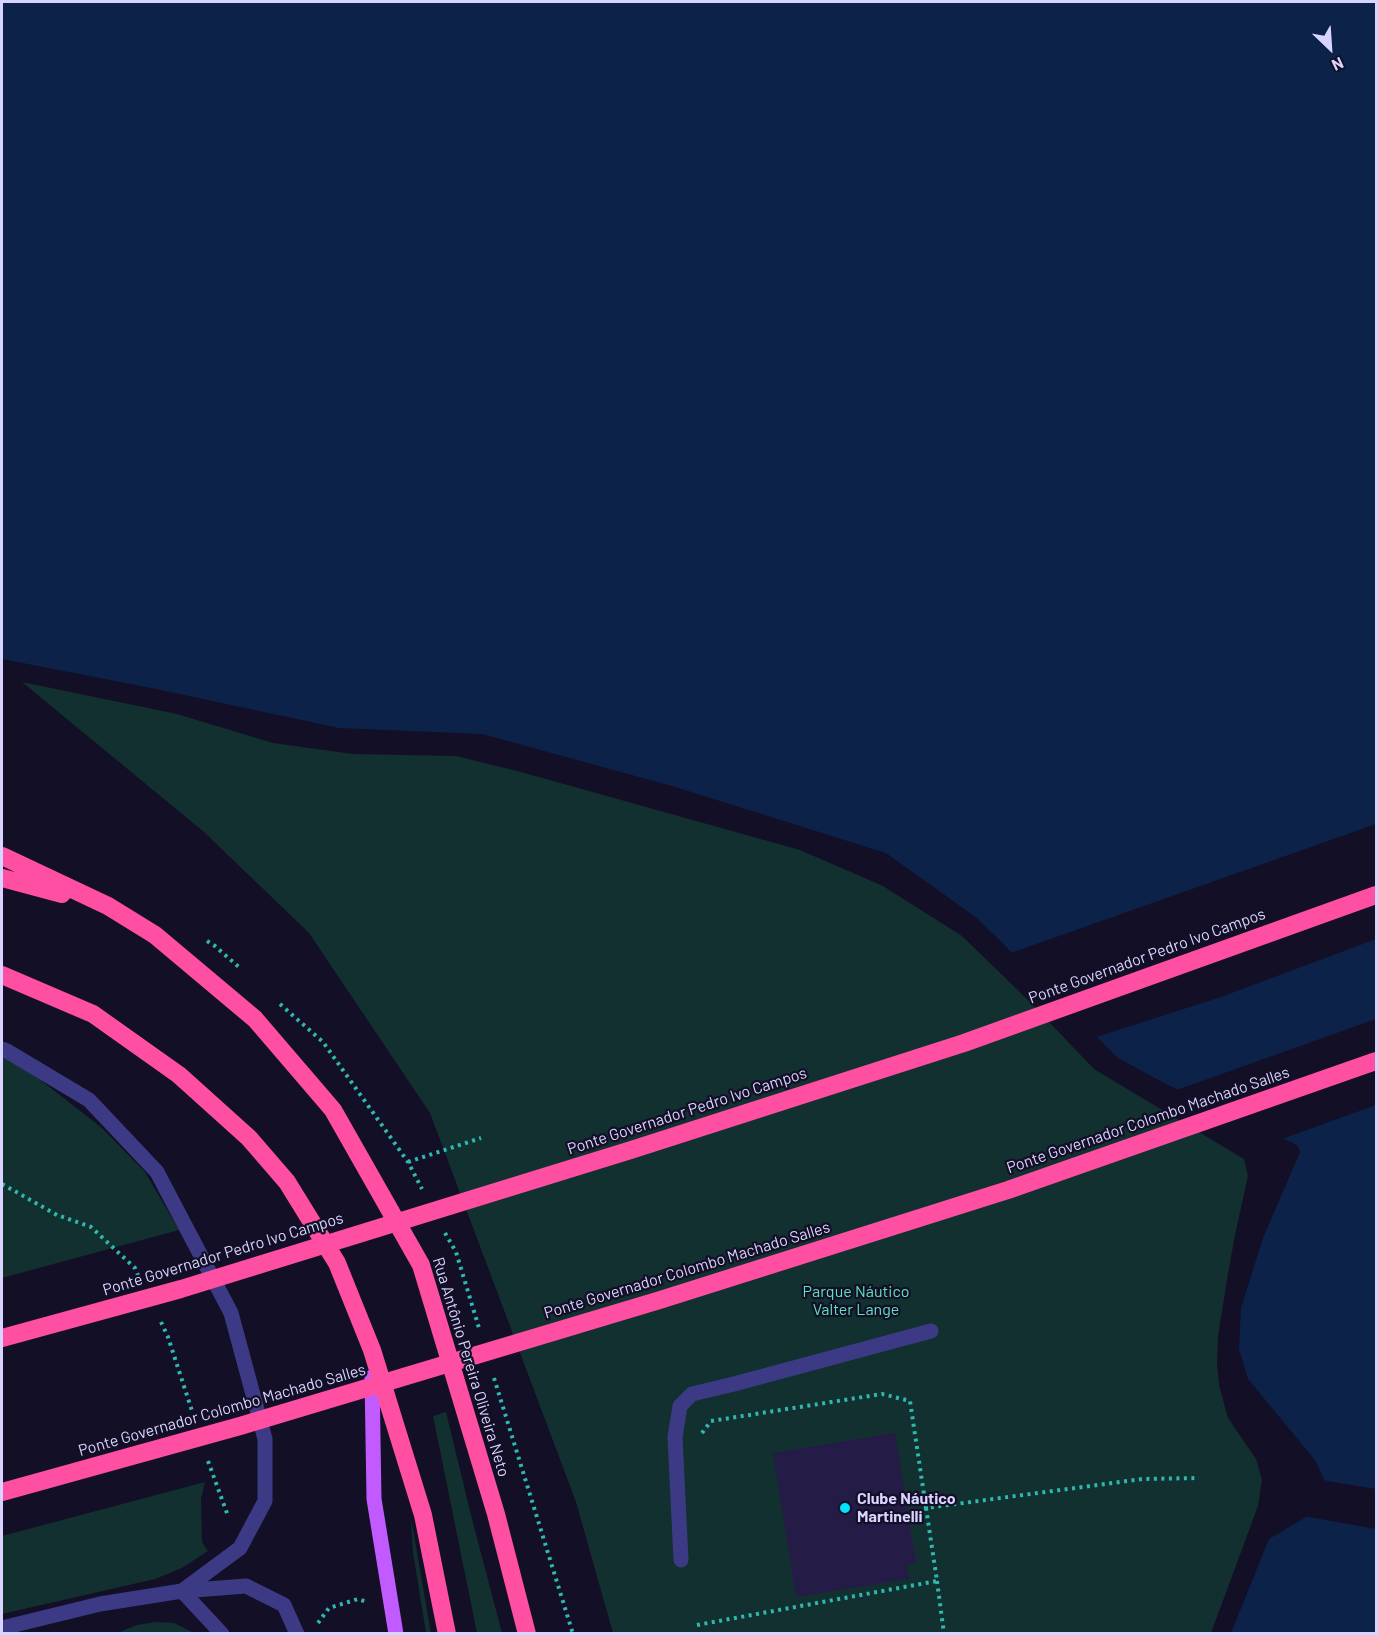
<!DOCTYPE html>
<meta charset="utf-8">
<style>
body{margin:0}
#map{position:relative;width:1378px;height:1635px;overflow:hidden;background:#130f26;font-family:Barlow,sans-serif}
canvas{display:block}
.frame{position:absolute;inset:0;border:3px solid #d9d4ff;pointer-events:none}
.north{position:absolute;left:1300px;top:18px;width:60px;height:60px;-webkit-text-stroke:4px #130f26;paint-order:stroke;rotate:155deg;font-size:16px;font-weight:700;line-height:24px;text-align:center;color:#d9d4ff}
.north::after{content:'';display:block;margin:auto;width:21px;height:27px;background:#d9d4ff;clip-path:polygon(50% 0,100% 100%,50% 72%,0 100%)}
</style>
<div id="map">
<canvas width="1378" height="1635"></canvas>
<div class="frame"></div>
<div class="north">N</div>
</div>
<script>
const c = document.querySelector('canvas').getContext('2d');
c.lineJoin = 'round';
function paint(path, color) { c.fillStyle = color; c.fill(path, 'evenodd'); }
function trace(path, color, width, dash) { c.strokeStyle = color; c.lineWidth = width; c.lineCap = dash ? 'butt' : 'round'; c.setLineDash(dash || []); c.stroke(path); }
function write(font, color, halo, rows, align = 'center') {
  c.font = font + ' Barlow,sans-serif'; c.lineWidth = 4.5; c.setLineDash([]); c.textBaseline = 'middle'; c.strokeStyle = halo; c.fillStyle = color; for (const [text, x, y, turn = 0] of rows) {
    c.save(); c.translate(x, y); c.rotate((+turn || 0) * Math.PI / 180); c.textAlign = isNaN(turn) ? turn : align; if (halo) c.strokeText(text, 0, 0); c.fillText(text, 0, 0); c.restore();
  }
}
const green = new Path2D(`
 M22,682l155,32 96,29 80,11 103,2 65,16 279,78 83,36 79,50 66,64 66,69 150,90 4,17 -13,59 -7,39 -10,62 -1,27 2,22 9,33 28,41 6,21 -4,26 -47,127h-598l-37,-131 -146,-389 -121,-180 -105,-101z
 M2,1057l13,3 87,68 43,44 34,58 -177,48z
 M446,1412l26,107 30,114h-25l-44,-217z
 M205,1482l-4,17 1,43 6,9 -26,17 -27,11 -153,35v-78z
 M411,1518l20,115h-5l-13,-80z
 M155,1622l19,1 20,10h-77l20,-8z`);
const water = new Path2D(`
 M2,2h1374v1631h-145l38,-94 39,-23 19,-23 -2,-12 -10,-21 -67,-81 -9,-30 2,-41 22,-70 37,-86 -3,-7 -133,-62 -46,-25 -141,-140 -91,-65 -214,-67 -190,-52 -143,-6 -183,-39 -154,-30z`);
const pier = new Path2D(`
 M1376,824v115l-155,58 -128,41 -85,-84z
 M1376,1019v86l-97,35 -105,-49z
 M1322,1480l54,9v40l-73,-13 21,-24z`);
const building = new Path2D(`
 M895,1433l21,130 -9,2 2,14 -113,18 -23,-144z`);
const path = new Path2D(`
 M207,941l8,5 26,23
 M280,1004l43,38 85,120 14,27
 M408,1162l73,-24
 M2,1184l55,31 34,12 44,41 3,7
 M445,1233l11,19 23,76
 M161,1322l7,15 25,77
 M494,1378l79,256
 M702,1433l9,-12 171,-27 28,7 16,107 216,-29 57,-1
 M208,1461l20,55
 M937,1581l7,53
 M318,1623l11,-15 29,-9 9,3
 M697,1625l240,-44 -11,-73`);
const lane = new Path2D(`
 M2,1049l5,2 82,49 68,72 74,141 34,126v62l-25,47 -58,43
 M681,1560l-6,-123 5,-31 12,-12 42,-10 197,-53
 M182,1591l40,43
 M2,1628l98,-24 82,-13 64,-5 38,19 13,29`);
const primary = new Path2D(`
 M372,1377l2,122 22,135`);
const highway = new Path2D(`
 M2,856l106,50 47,29 100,84 78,91 88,155 75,249 31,120
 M2,878l60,16
 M2,975l91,39 86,61 70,63 38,44 50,81 35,87 51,165 24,119`);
const highwayBridge = new Path2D(`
 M2,1338l179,-49 450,-139 333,-107 412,-148
 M2,1492l238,-66 420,-126 348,-110 368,-129`);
const markers = [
 [845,1508,6,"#00e5ff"]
];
const streetNames = [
 ["Ponte Governador Pedro Ivo Campos",1147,956,-20],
 ["Ponte Governador Pedro Ivo Campos",687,1111,-18],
 ["Ponte Governador Colombo Machado Salles",1148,1120,-19],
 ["Ponte Governador Pedro Ivo Campos",223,1254,-17],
 ["Ponte Governador Colombo Machado Salles",687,1270,-17],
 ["Rua Antônio Pereira Oliveira Neto",471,1367,73],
 ["Ponte Governador Colombo Machado Salles",222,1410,-16]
];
const parkNames = [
 ["Parque Náutico",856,1292],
 ["Valter Lange",856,1310]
];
const poiNames = [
 ["Clube Náutico",857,1499],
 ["Martinelli",857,1517]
];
paint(green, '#12302f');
paint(water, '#0c2248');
paint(pier, '#130f26');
paint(building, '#241b47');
trace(path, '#2fb8b0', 4, [3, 4.5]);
trace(lane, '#3d3a85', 15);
trace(primary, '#c25bff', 15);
trace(highway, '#ff4fa3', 18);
trace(highwayBridge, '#ff4fa3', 18);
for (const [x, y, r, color] of markers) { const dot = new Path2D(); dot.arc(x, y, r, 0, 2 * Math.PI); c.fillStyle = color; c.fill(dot); trace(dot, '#130f26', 2); }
write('16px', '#d9d4ff', '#130f26', streetNames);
write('16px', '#5fe0c0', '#130f26', parkNames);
write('bold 16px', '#d9d4ff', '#130f26', poiNames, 'left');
</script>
